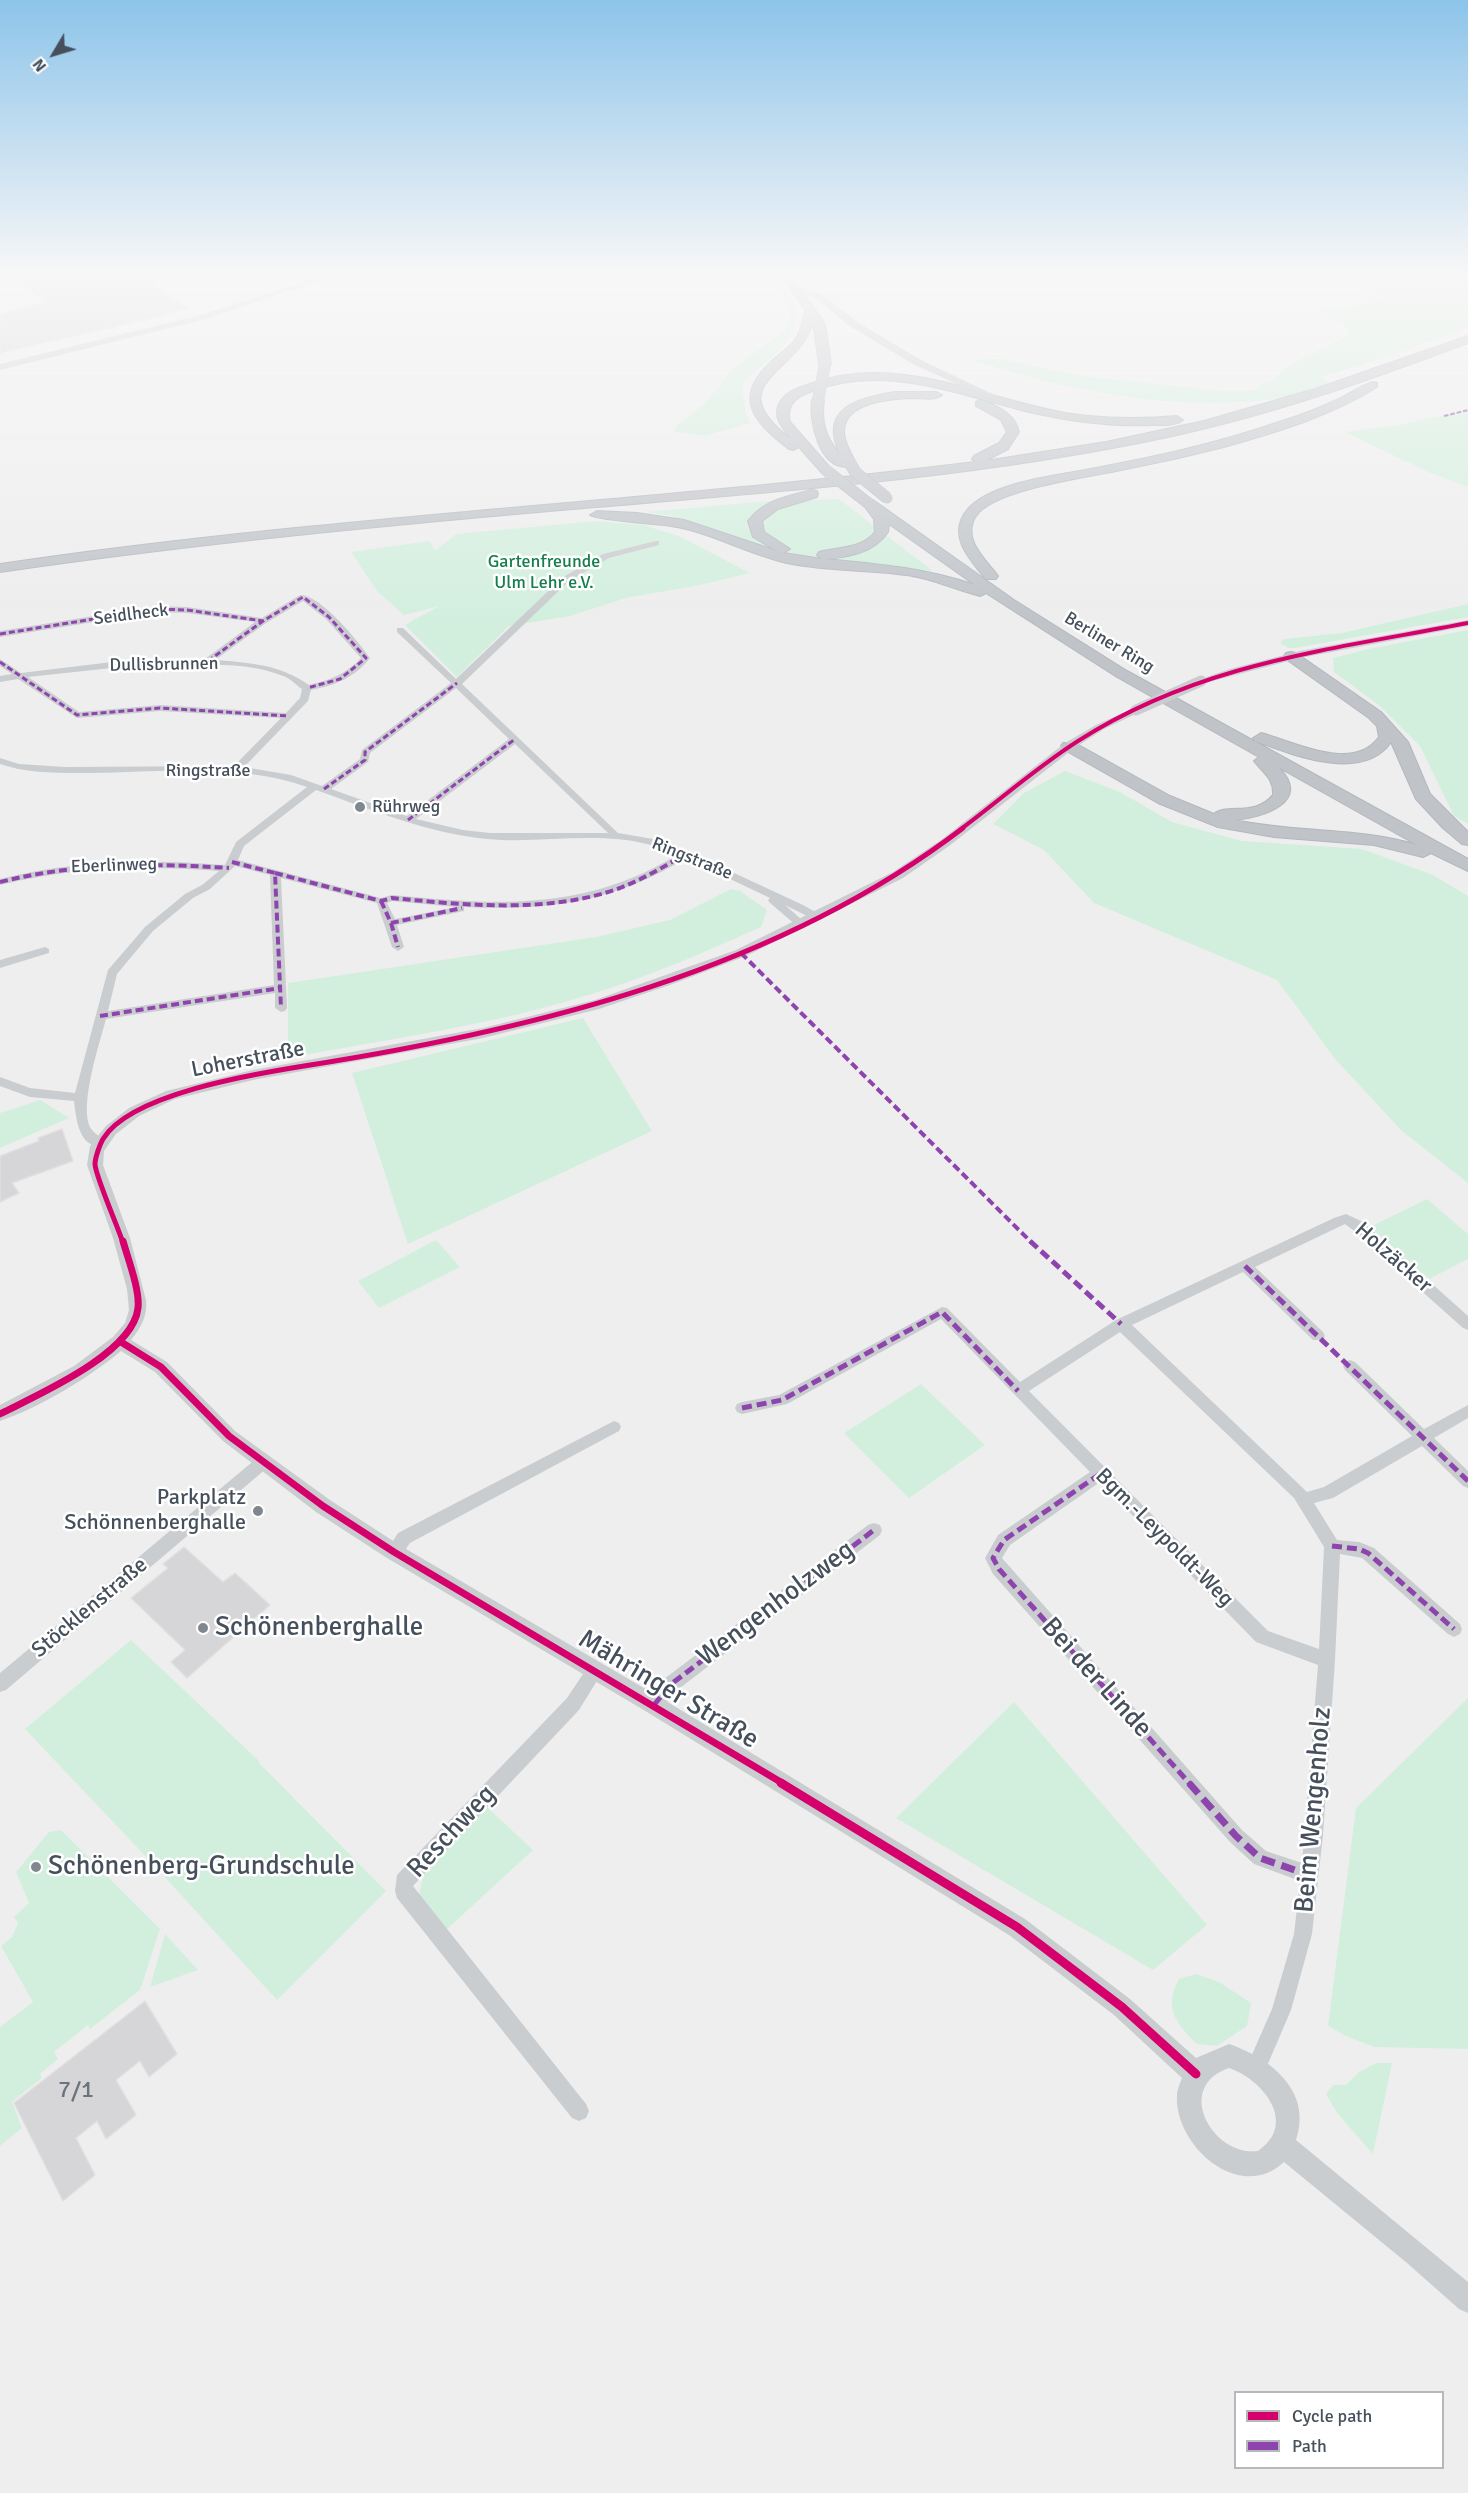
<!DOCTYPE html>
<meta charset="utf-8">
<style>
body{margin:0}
#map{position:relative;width:1468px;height:2493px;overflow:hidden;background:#efeeee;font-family:Signika,sans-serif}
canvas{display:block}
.legend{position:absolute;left:1234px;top:2391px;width:210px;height:78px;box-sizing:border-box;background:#fff;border:2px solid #b5b9be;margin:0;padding:8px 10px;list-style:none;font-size:18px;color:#45505c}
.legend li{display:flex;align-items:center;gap:12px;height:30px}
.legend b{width:30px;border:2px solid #b5b9be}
.north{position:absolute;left:24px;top:24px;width:60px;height:60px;-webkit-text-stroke:4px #fff;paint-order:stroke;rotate:232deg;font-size:16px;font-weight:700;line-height:24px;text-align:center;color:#45505c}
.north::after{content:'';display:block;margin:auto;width:21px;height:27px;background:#45505c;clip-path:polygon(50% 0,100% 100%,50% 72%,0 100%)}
</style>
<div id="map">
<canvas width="1468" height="2493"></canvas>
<ul class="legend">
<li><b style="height:8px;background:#d6006c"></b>Cycle path</li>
<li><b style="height:8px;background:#8e44ad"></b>Path</li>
</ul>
<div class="north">N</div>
</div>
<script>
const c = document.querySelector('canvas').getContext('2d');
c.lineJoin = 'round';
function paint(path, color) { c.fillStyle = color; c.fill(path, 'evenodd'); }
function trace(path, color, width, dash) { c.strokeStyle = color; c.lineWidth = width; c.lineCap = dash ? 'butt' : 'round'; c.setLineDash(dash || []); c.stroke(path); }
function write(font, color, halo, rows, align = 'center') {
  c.font = font + ' Signika,sans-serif'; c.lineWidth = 5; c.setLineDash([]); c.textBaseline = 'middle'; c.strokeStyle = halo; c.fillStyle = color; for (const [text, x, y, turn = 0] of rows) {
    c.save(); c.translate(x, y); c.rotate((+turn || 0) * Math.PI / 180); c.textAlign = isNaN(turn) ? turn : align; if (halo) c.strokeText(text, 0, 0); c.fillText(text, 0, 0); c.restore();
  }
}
const green = new Path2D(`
 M759,272h10l17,17 7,12 4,14 -3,14 -9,17 -43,38 3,26 5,13 -46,13 -29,-4 1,-6c12,-9 25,-18 35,-30 7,-8 13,-18 20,-25 39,-38 94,-38 28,-99z
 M1329,272l139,1v54l-78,29 -69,21 8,6c-14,4 -29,11 -43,14 -105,17 -215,-5 -315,-37l31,-1 80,17 141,15h25l45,-7 -37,5 5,-5 14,-4 13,-15 59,-29 1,-7 -3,-3 -28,-17h27l39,-10z
 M1468,410v77l-40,-15 -83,-40 59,-8z
 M839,499l94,72 -127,-12 -51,-14 -83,-29 -26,-4 123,-11z
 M596,521l48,4 37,12 69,36 -50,12 -74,13 -56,18 -61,10 -52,51 -52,-52 34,-19 -35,9 -26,-23 -27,-40 79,-11 5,10 21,-17z
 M1468,604v13l-173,31h-7l-8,-5 4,-4 58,-6z
 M1468,630v194l-14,-8 -34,-70 -40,-40 -46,-34 -1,-14 40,-10z
 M1065,771l55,21 52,30 70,19 120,8 71,26 35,21v287l-66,-52 -66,-71 -59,-80 -183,-77 -50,-53 -51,-26 31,-31z
 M731,889l9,2 27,19 -6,17c-56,25 -111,49 -169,67 -99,31 -203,45 -304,64v-75l308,-46 74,-17z
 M583,1018l69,113 -244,113 -56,-171z
 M40,1100l29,18 -69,30v-35z
 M1427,1199l41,35v25l-39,20 -59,-52z
 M436,1240l24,27 -81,41 -21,-27z
 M921,1384l64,61 -76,53 -65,-65z
 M131,1640l128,121v2l127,128 -109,109 -126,-138 -126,-133z
 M1468,1698v351l-94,-2 -28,-11 -18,-10 28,-218z
 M1014,1702l193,223 -54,45 -257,-152z
 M486,1806l47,44 -88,81 -27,-32 5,-23z
 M61,1830l99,99 -20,61 -50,39 -2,-4 -34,27 4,7 -18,15 2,4 -30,24 10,26 -22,18v-119l33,-25 -32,-56 11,-9 6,-14 -4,-6 15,-14 -13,-31 33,-40z
 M165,1934l33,36 -48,17z
 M1196,1974l23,8 32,21 -4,23 -30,20 -20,-2c-21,-20 -34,-37 -18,-65z
 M1376,2063h16l-19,91 -36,-41 -11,-19 7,-9h13l13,-13z`);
const building = new Path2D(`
 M40,272h132l-21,9 4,2 -4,1 37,24 -27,8 -161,37v-39l47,-12 -33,-24z
 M62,1129l11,32 -61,22 7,10 -19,9v-46l39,-15 -1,-3z
 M184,1547l39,35 12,-9 35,32 -83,73 -16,-16 14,-12 -54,-52 37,-30 -5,-4z
 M145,2001l32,53 -28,23 -9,-16 -24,19 20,35 -30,24 -9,-18 -21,17 19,37 -32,26 -49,-98z`);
const minor = new Path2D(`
 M656,541h3v4l-50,13 -40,23 -107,103 156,149 35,6 36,13 114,53 18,10v4h-8l-28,-14 23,20 -6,3 -4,-1 -29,-25 -1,-2 2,-2 -84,-40c-71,44 -139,53 -222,49v4l-67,14 7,22 -6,4 -6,-4 -15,-44 -96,-25 6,130 -2,3 -4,1 -6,-4v-15l-169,26c-6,23 -29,92 -14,111 4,5 10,7 14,12l-2,3c-25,6 -28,-27 -30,-44l-44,-4 -30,-11v-9l30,11 45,5 33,-123 37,-43 40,-33 17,-9 17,-14c-74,-6 -146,-4 -219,14v-6c75,-19 149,-20 225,-14l11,-23 71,-55c-67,-24 -145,-15 -215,-14 -31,0 -63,1 -92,-9v-6l19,6 46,3 169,-1 47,-48 -121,-7 -83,7 -59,-39 -18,3v-6l12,-2 -12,-8v-7l21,14 91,-11 93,-3 50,-37 -68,-9 -31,-1 -156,25v-6l156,-25 31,1 75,11 38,-23c20,-1 59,47 70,63 -16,20 -34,27 -59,32l-3,11 -64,66 47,8 31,11 38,-27 2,-9 89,-67 -54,-51v-4h6l53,51 107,-102 40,-23zM303,601l23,18 35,39c-15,16 -31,22 -52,27 -30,-21 -58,-22 -94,-25l51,-37zM162,665c38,0 84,-4 121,11 7,2 13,9 19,13l-2,9 -14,15 -126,-8 -81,7 -51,-35 84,-9zM456,688l53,51 -102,77 -76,-27 37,-27 2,-9zM515,744l92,88 1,1h-118l-27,-3 -47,-11zM316,790c56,20 111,43 171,49 52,5 108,-8 160,5 10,2 20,7 30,11 -94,57 -180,50 -285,40l-11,3 -143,-38 6,-14zM235,866l35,9 4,110 -166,26 9,-37 36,-43 40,-33 17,-9zM392,901l64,6 -61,12 -8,-16z
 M45,947l4,2v4l-49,15v-8z
 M1346,1214l17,8 105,94v14l-5,-2 -110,-98 -8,-6 -90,43 68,65 2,4 -2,4h-10l-70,-68 -111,53 175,167 17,-5 88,-51 -67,-66 -2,-4 2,-4 5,-2 5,2 69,67 44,-24v13l-34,20 34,33v17l-5,-2 -41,-40 -89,52 -19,5 23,37 22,2 15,6 86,76 2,5 -2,5 -6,3 -6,-3 -86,-76 -22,-4 -5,106 -12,175 -11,99 -21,76 -27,63 -7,3 -7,-3 -3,-7 25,-57 22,-75 6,-53 -46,-17 -24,-22 -237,-268 -8,-16 13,-23 92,-63 -149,-153 -154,85 -45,10 -5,-2 -2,-4 2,-4 5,-2 37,-7 163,-88 5,1 73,74 96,-62 218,-102zM1120,1332l174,166 30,49 -5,102 -51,-18 -239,-240zM1100,1482l156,160 62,23 -16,198 -36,-12 -24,-21 -240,-272 8,-13z
 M614,1421l5,2 2,4 -2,4 -209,112 -10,14 -6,2 -6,-2 -2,-5 12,-19z
 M262,1457l5,1 3,5 -3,5 -261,222 -6,2v-19l257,-215z
 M874,1523l6,2 2,5 -2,5 -204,156 -16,20 -6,2 -6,-2 -3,-6 19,-26 204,-154z
 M595,1663l6,2 2,6 -24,39 -166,176 173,218 3,7 -3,7 -7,3 -7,-3 -175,-220 -2,-7 2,-16 170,-177 22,-33z`);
const tertiary = new Path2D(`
 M1468,620v6l-168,32 -99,26 -6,-3 35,-12 70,-18z
 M1136,707l6,3 -2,2 -36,17 -31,20 -124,97 -46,32 -157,78 -76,29 -71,24 -116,29 -230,42 -78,19 -36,17 -23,18 -12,17 -1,14 27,73 16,62c2,15 -5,28 -15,40l36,22 68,69 95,69 71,46 260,152 364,221 105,80 66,59 33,-14c41,14 84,47 67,96l172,142v31l-9,-4 -52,-46 -123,-101c-45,42 -110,-17 -107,-67 0,-5 3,-12 5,-17l-68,-63 -105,-80 -362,-223 -260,-154 -71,-46 -93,-71 -68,-69 -34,-21c-31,26 -82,57 -121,70v-16l74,-39 39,-29 12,-14 4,-13 -2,-21 -14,-51 -26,-73 3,-19 16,-20 23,-18 37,-17 87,-21 230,-42 112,-28 141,-50 157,-78 48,-32 124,-97 31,-18zM1229,2068c33,11 70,55 29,83 -45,6 -85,-64 -29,-83z`);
const secondary = new Path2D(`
 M335,272h12l-141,47 -206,51v-6l200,-49z`);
const primary = new Path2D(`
 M773,272h9l16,14 23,8 38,29 62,37 86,41 -5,3 -4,-1 -85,-39 -62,-37 -36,-29 -23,-8z`);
const trunk = new Path2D(`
 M791,286h8l26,38 6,40 -6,3 -6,-3 -6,-42c-13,51 -97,61 -21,118 -11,-13 -23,-27 -8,-43 8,-8 19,-11 29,-14 86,-31 175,18 259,31 35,5 70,5 105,2l6,4c-7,6 -21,5 -31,5 -43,2 -85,-4 -127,-14 -43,-11 -86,-26 -130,-30 -30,-3 -57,0 -85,11 -15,5 -24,14 -20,30l43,49 -6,4 -4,-1 -24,-27 -6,3 -4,-1c-34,-25 -57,-51 -19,-86 9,-9 20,-15 27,-26 5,-8 6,-18 8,-27l-15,-22z
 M1468,336v7c-98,37 -197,72 -300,94 -188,40 -381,54 -572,70 -199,17 -398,36 -596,65v-8c324,-48 650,-62 975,-102l-3,-3 2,-3 25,-13 8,-11 -6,-12 -25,-14v-4l4,-2c17,5 35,14 39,32l-11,17 -23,12 121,-19 98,-21 111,-32z
 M1373,382l4,1v4c-46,29 -100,45 -153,60 -31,8 -62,15 -93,21 -34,8 -136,20 -155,48 -15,23 10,44 22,60l-2,3h-10c-17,-20 -40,-45 -18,-70 21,-24 77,-32 106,-37 70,-13 140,-27 208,-51 20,-6 40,-14 59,-23 10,-5 21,-13 32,-16z
 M895,392h41l6,3c-7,6 -22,3 -31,3 -21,1 -64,4 -67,31 -1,14 11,31 17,43l-2,3h-8l-5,-8c-27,0 -37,-46 -34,-67l6,-3 6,3c-3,21 1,38 16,54 -22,-46 18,-56 55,-62z
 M812,490l5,1 1,3 -1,3 -39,12 -16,12 2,11 26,17 -7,4 39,6 -5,-4 2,-3c19,-5 43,-3 56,-20l-1,-13 -12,-16 6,-4 5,1 141,100 113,71 341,188v12l-37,-18 -8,4 -49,-12 -100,-8 -56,-10 -60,-24 -95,-54 -2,-3 2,-3h12l95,53 44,18c12,-11 41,3 59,-19 1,-17 -10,-22 -19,-34l5,-4 -142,-80 -131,-84 -6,3c-25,-6 -48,-18 -74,-21 -38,-5 -77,-4 -114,-11 -42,-8 -80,-32 -121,-38 -14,-2 -75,-6 -81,-11l7,-4 40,2 47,7 93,31 -24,-14 -5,-16c16,-21 40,-25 64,-31zM889,524l86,61c-49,-17 -98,-21 -150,-26 24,-2 49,-6 63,-27zM1278,767l139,78c-60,-18 -122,-12 -182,-25 27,-2 79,-19 43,-53z
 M1291,652l5,1 85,59 27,30 22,52 38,38v13l-6,-1 -19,-16 -27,-29 -25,-57c-28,41 -98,13 -136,-1l-2,-3 8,-5c34,9 92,40 118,4l-2,-11 -8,-8 -83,-59 -2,-3 2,-3z`);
const tertiaryBridge = new Path2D(`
 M1136,710l65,-29`);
const trunkBridge = new Path2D(`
 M818,400l7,-36
 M827,471l41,32
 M855,472l32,26`);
const quietFar4 = new Path2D(`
 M1444,416l24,-6`);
const quietFar3 = new Path2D(`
 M0,634l156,-25 31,1 76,11 40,-24 26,20 37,41 -26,21 -33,9
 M208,661l55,-40
 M0,662l77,53 83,-7 129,8
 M324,789l41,-29v-8l92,-69
 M408,820l107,-81`);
const quietFar2 = new Path2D(`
 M232,862l43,11 6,135
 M275,873l106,28 11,-3c74,7 157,16 228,-10 23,-9 44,-21 65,-34
 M0,882c76,-19 151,-19 229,-14
 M381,901l10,22 71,-15
 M391,923l7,24
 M741,953l291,290
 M100,1016l180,-28`);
const quietFar1 = new Path2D(`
 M1030,1241l91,83
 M1245,1266l223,215
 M742,1408l40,-8 160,-88 76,79
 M1100,1474l-96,66 -11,18 6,11 191,215
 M1332,1546l27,3 9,4 86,76
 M654,1705l16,-20 204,-155`);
const quiet = new Path2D(`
 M1189,1783l47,53 24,22 49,17`);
const cyclewayFar3 = new Path2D(`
 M961,829c39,-29 76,-62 117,-88 122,-78 251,-91 390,-118`);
const cyclewayFar2 = new Path2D(`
 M123,1243c-5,-16 -28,-68 -28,-79 0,-6 5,-20 8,-25 27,-45 151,-65 201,-73 230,-36 472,-95 659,-238`);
const cyclewayFar1 = new Path2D(`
 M121,1342l40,25 68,69 94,70 71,46 390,232
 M0,1414c37,-19 133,-60 138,-106 2,-18 -10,-49 -15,-67`);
const cycleway = new Path2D(`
 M781,1783l236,144 105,80 74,67`);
const markers = [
 [360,807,6,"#80878f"],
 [258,1511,6,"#80878f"],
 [203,1628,6,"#80878f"],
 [36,1867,6,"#80878f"]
];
const farParknames = [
 ["Gartenfreunde",544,562],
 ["Ulm Lehr e.V.",544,583]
];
const farStreetnames = [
 ["Seidlheck",131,615,-7],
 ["Berliner Ring",1109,643,31],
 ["Dullisbrunnen",164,665,-1],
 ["Ringstraße",208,771],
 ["Ringstraße",692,859,22],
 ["Eberlinweg",114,866,-2]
];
const farPoinames = [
 ["Rührweg",372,807]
];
const streetNames = [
 ["Loherstraße",248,1060,-11],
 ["Holzäcker",1393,1258,41],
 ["Bgm.-Leypoldt-Weg",1164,1538,45],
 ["Stöcklenstraße",90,1608,-40]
];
const poiNames = [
 ["Parkplatz",246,1498],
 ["Schönnenberghalle",246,1523]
];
const nearNumbernames = [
 ["7/1",76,2091]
];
const nearStreetnames = [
 ["Wengenholzweg",776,1604,-37],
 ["Bei der Linde",1096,1678,48],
 ["Mähringer Straße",668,1690,31],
 ["Beim Wengenholz",1314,1810,-85],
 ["Reschweg",452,1832,-47]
];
const nearPoinames = [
 ["Schönenberghalle",215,1628],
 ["Schönenberg-Grundschule",48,1867]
];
paint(green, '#d2efde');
paint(building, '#d6d6d9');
trace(building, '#e0e0e1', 1.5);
trace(trunk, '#b3b8be', 2);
paint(minor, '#cacdcf');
paint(tertiary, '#cacdcf');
paint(secondary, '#cbcfd1');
paint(primary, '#c5c9cd');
paint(trunk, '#c0c4c9');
trace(trunkBridge, '#b3b8be', 12, []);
trace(tertiaryBridge, '#cacdcf', 11);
trace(trunkBridge, '#c0c4c9', 11);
trace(quietFar4, '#8e44ad', 2, [4.5, 2]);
trace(quietFar3, '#8e44ad', 3, [6, 3]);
trace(quietFar2, '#8e44ad', 4, [8, 4]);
trace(quietFar1, '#8e44ad', 5, [10, 5]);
trace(quiet, '#8e44ad', 7, [14, 7]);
trace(cyclewayFar3, '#d6006c', 4);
trace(cyclewayFar2, '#d6006c', 5);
trace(cyclewayFar1, '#d6006c', 7);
trace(cycleway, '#d6006c', 9);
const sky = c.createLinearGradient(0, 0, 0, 621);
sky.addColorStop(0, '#8dc4ea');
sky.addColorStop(0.44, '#f8f7f7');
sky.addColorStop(1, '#f8f7f700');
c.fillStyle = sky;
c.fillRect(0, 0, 1468, 621);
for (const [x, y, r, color] of markers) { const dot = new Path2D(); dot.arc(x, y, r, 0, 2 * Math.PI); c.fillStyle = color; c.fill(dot); trace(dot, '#fff', 2); }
write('18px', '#147f4d', '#fff', farParknames);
write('18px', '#45505c', '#fff', farStreetnames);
write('18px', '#45505c', '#fff', farPoinames, 'left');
write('22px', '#45505c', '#fff', streetNames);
write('22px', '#45505c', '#fff', poiNames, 'right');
write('24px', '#6b737c', null, nearNumbernames);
write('27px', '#45505c', '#fff', nearStreetnames);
write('27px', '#45505c', '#fff', nearPoinames, 'left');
</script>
